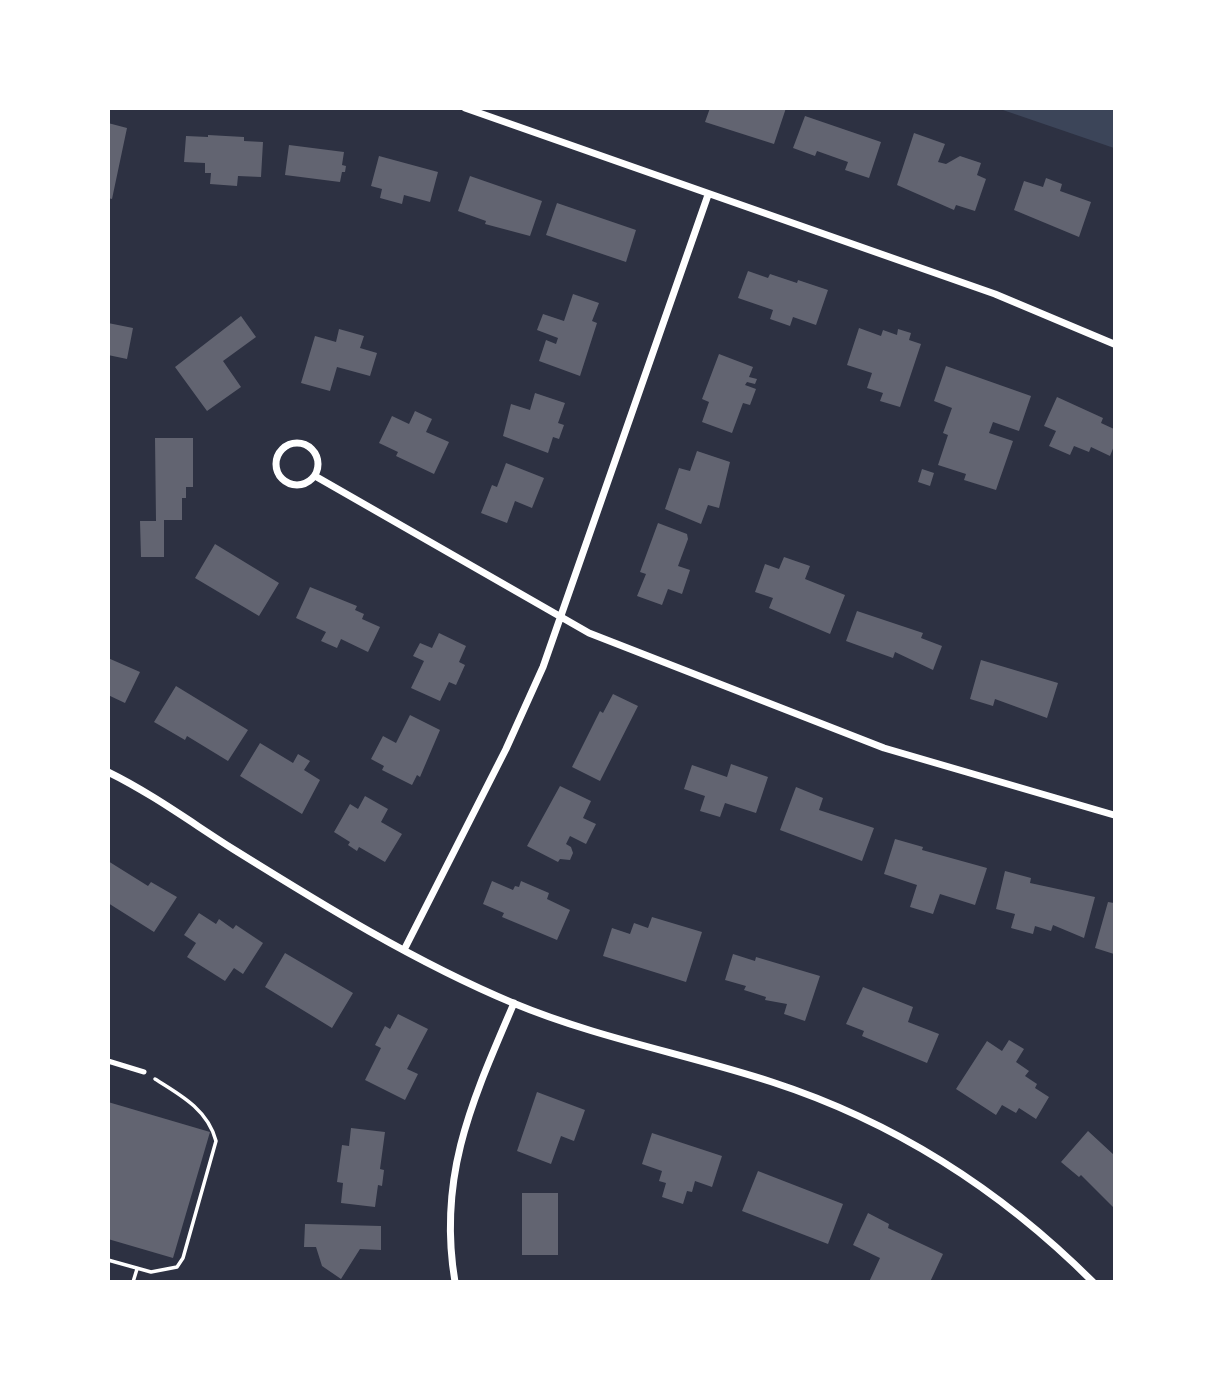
<!DOCTYPE html>
<style>
body{margin:0}
#map{position:relative;width:1223px;height:1390px;overflow:hidden;background:#2d3142;font-family:"Work Sans",sans-serif}
canvas{display:block}
.frame{position:absolute;inset:0;border:110px solid #fff;pointer-events:none}
</style>
<div id="map">
<canvas width="1223" height="1390"></canvas>
<div class="frame"></div>
</div>
<script>
const c = document.querySelector('canvas').getContext('2d');
c.lineJoin = 'round';
function paint(path, color) { c.fillStyle = color; c.fill(path, 'evenodd'); }
function trace(path, color, width, dash) { c.strokeStyle = color; c.lineWidth = width; c.lineCap = dash ? 'butt' : 'round'; c.setLineDash(dash || []); c.stroke(path); }
const green = new Path2D(`
 M1000,109h114v39z`);
const building = new Path2D(`
 M710,108h76l-12,36 -69,-22z
 M805,116l76,26 -12,36 -24,-8 3,-8 -31,-11 -2,5 -22,-8z
 M108,123l19,5 -15,71 -4,-1z
 M914,133l31,11 -7,18 8,2 14,-8 21,7 -4,12 9,4 -11,32 -19,-6 -2,5 -57,-25z
 M208,135l36,2v4l19,1 -2,35 -23,-1 -1,10 -27,-2 1,-11h-6v-10l-21,-1 2,-26 22,1z
 M289,145l55,7 -2,13 4,1 -1,6h-3l-2,10 -55,-7z
 M379,156l59,16 -8,30 -26,-7 -2,9 -22,-6 2,-9 -11,-3z
 M470,176l72,25 -12,35 -45,-12 1,-3 -28,-10z
 M1046,178l16,6 -2,7 31,11 -12,35 -65,-27 10,-29 19,6z
 M557,203l79,27 -10,32 -80,-27z
 M748,271l20,7 2,-4 27,9 1,-3 30,10 -12,35 -23,-8 -3,9 -20,-7 3,-9 -35,-12z
 M573,294l26,9 -7,18 5,2 -17,53 -41,-15 7,-21 10,4 2,-6 -21,-8 6,-16 21,7z
 M241,316l15,21 -33,24 18,26 -34,24 -32,-44z
 M108,323l25,5 -6,31 -19,-4z
 M859,328l22,8 2,-6 14,5 1,-6 13,4 -2,7 12,4 -21,63 -20,-6 3,-8 -16,-5 5,-15 -25,-8z
 M339,329l25,7 -4,12 17,5 -7,23 -33,-9 -7,24 -29,-8 14,-47 21,6z
 M719,354l34,13 -4,10 8,2 -2,5 -8,-2 -2,3 11,4 -6,16 -7,-2 -11,30 -30,-11 7,-20 -7,-3z
 M946,366l85,30 -12,35 -26,-9 -4,11 24,8 -17,49 -32,-10 2,-6 -28,-9 10,-30 -5,-2 9,-25 -18,-7z
 M535,393l30,10 -7,20 6,2 -5,14 -6,-2 -5,16 -45,-17 8,-32 19,6z
 M1057,397l46,21 -2,5 13,6v17l-4,10 -19,-9 -2,5 -15,-6 -4,9 -21,-9 7,-15 -12,-5z
 M415,411l17,8 -6,13 23,10 -15,32 -38,-18 2,-4 -19,-9 13,-27 17,8z
 M155,438h38v49h-7v11h-4v22h-18v37h-23l-1,-36h16z
 M697,451l33,11 -11,46 -11,-3 -7,19 -36,-15 14,-41 11,3z
 M506,463l38,15 -12,30 -17,-7 -8,22 -26,-10 11,-28 5,2z
 M922,469l12,4 -4,13 -12,-4z
 M658,523l29,11 1,5 -10,27 12,4 -8,24 -14,-5 -6,16 -25,-9 9,-22 -6,-2z
 M215,544l64,39 -20,33 -64,-38z
 M784,557l26,9 -5,13 40,16 -15,39 -61,-26 4,-10 -18,-6 10,-28 14,5z
 M310,587l47,19 -2,4 9,4 -2,5 18,8 -12,25 -27,-13 -4,9 -16,-7 5,-9 -30,-14z
 M857,611l66,22 -2,5 21,8 -9,24 -38,-18 -2,6 -47,-17z
 M439,633l27,13 -7,16 6,3 -9,20 -7,-3 -9,19 -29,-13 13,-27 -11,-5 7,-13 12,5z
 M108,658l32,14 -15,31 -17,-8z
 M981,660l77,23 -11,35 -52,-19 -2,7 -23,-7z
 M176,686l72,44 -20,31 -41,-25 -2,4 -31,-18z
 M613,694l25,12 -38,75 -28,-14 28,-56 3,2z
 M410,715l30,15 -20,47 -3,-2 -5,10 -30,-15 2,-4 -13,-7 12,-23 13,7z
 M260,743l33,20 5,-9 12,7 -6,9 16,10 -18,34 -62,-38z
 M731,764l37,13 -12,36 -31,-10 -5,14 -20,-6 5,-15 -21,-7 8,-24 35,12z
 M560,786l31,15 -8,17 13,6 -10,20 -16,-8 -4,8 5,3 2,6 -3,7 -10,-1 -2,3 -31,-16z
 M796,787l27,11 -4,12 55,18 -12,33 -82,-31z
 M365,796l23,13 -7,13 21,12 -17,28 -26,-15 -2,4 -9,-6 2,-3 -16,-10 16,-28 8,5z
 M895,839l28,8 -1,3 65,18 -12,37 -35,-11 -7,20 -23,-7 7,-22 -33,-11z
 M108,861l40,25 3,-4 26,15 -23,35 -46,-29z
 M1005,871l26,7 -1,5 65,14 -11,41 -31,-13 -2,6 -16,-5 -2,8 -22,-6 4,-14 -19,-5z
 M492,881l21,9 2,-4 4,1 2,-6 28,12 -2,6 23,11 -13,30 -55,-23 2,-4 -21,-9z
 M1108,902l6,1v51l-19,-6z
 M199,913l17,11 3,-5 14,10 3,-4 27,18 -20,31 -9,-6 -9,13 -38,-24 9,-14 -12,-8z
 M652,917l50,15 -16,50 -83,-26 9,-28 18,6 4,-11 14,5z
 M285,953l68,40 -21,35 -67,-41z
 M733,954l22,7 1,-4 64,19 -15,45 -21,-7 3,-10 -22,-4 1,-3 -22,-7 2,-4 -21,-6z
 M863,987l50,20 -5,15 31,12 -12,29 -65,-27 2,-5 -18,-7z
 M398,1014l30,15 -21,40 11,5 -13,26 -40,-20 16,-32 -6,-3 10,-19 5,3z
 M1009,1040l15,9 -8,13 13,9 -4,5 12,8 -2,4 14,9 -13,22 -17,-11 -3,5 -14,-8 -6,10 -40,-26 31,-48 15,10z
 M537,1092l48,18 -11,31 -13,-5 -10,28 -34,-13z
 M108,1102l102,30 -37,126 -65,-19z
 M351,1128l34,4 -5,37 4,1 -2,16 -4,-1 -3,22 -34,-4 2,-20 -6,-1 5,-37 7,1z
 M1088,1131l26,24v53l-33,-33 -2,2 -18,-15z
 M652,1133l70,23 -10,31 -17,-6 -3,11 -5,-1 -4,13 -21,-7 4,-14 -7,-2 3,-10 -20,-7z
 M758,1171l85,33 -15,40 -86,-33z
 M522,1193h36v62h-36z
 M868,1213l21,11 -1,4 55,26 -13,28h-61l11,-24 -27,-13z
 M305,1224l76,2v24l-21,-1 -19,30 -19,-13 -6,-19h-12z`);
const path = new Path2D(`
 M108,1260l43,12 26,-5 6,-9 33,-117c-8,-31 -35,-46 -61,-62
 M133,1282l4,-13`);
const service = new Path2D(`
 M108,1061l36,11`);
const minor = new Path2D(`
 M465,108l530,186 119,50
 M276 464a21 21 0 1 1 42 0a21 21 0 1 1-42 0Z
 M315,476l274,157 295,115 230,67
 M108,772c43,21 84,51 125,77 90,56 182,113 280,154 84,35 173,51 259,79 123,40 229,108 321,200
 M404,950l102,-201 37,-82 165,-472
 M455,1282c-18,-107 18,-183 59,-279`);
paint(green, '#3c4559');
paint(building, '#626471');
trace(path, '#fff', 3.5);
trace(service, '#fff', 5);
trace(minor, '#fff', 7);
</script>
